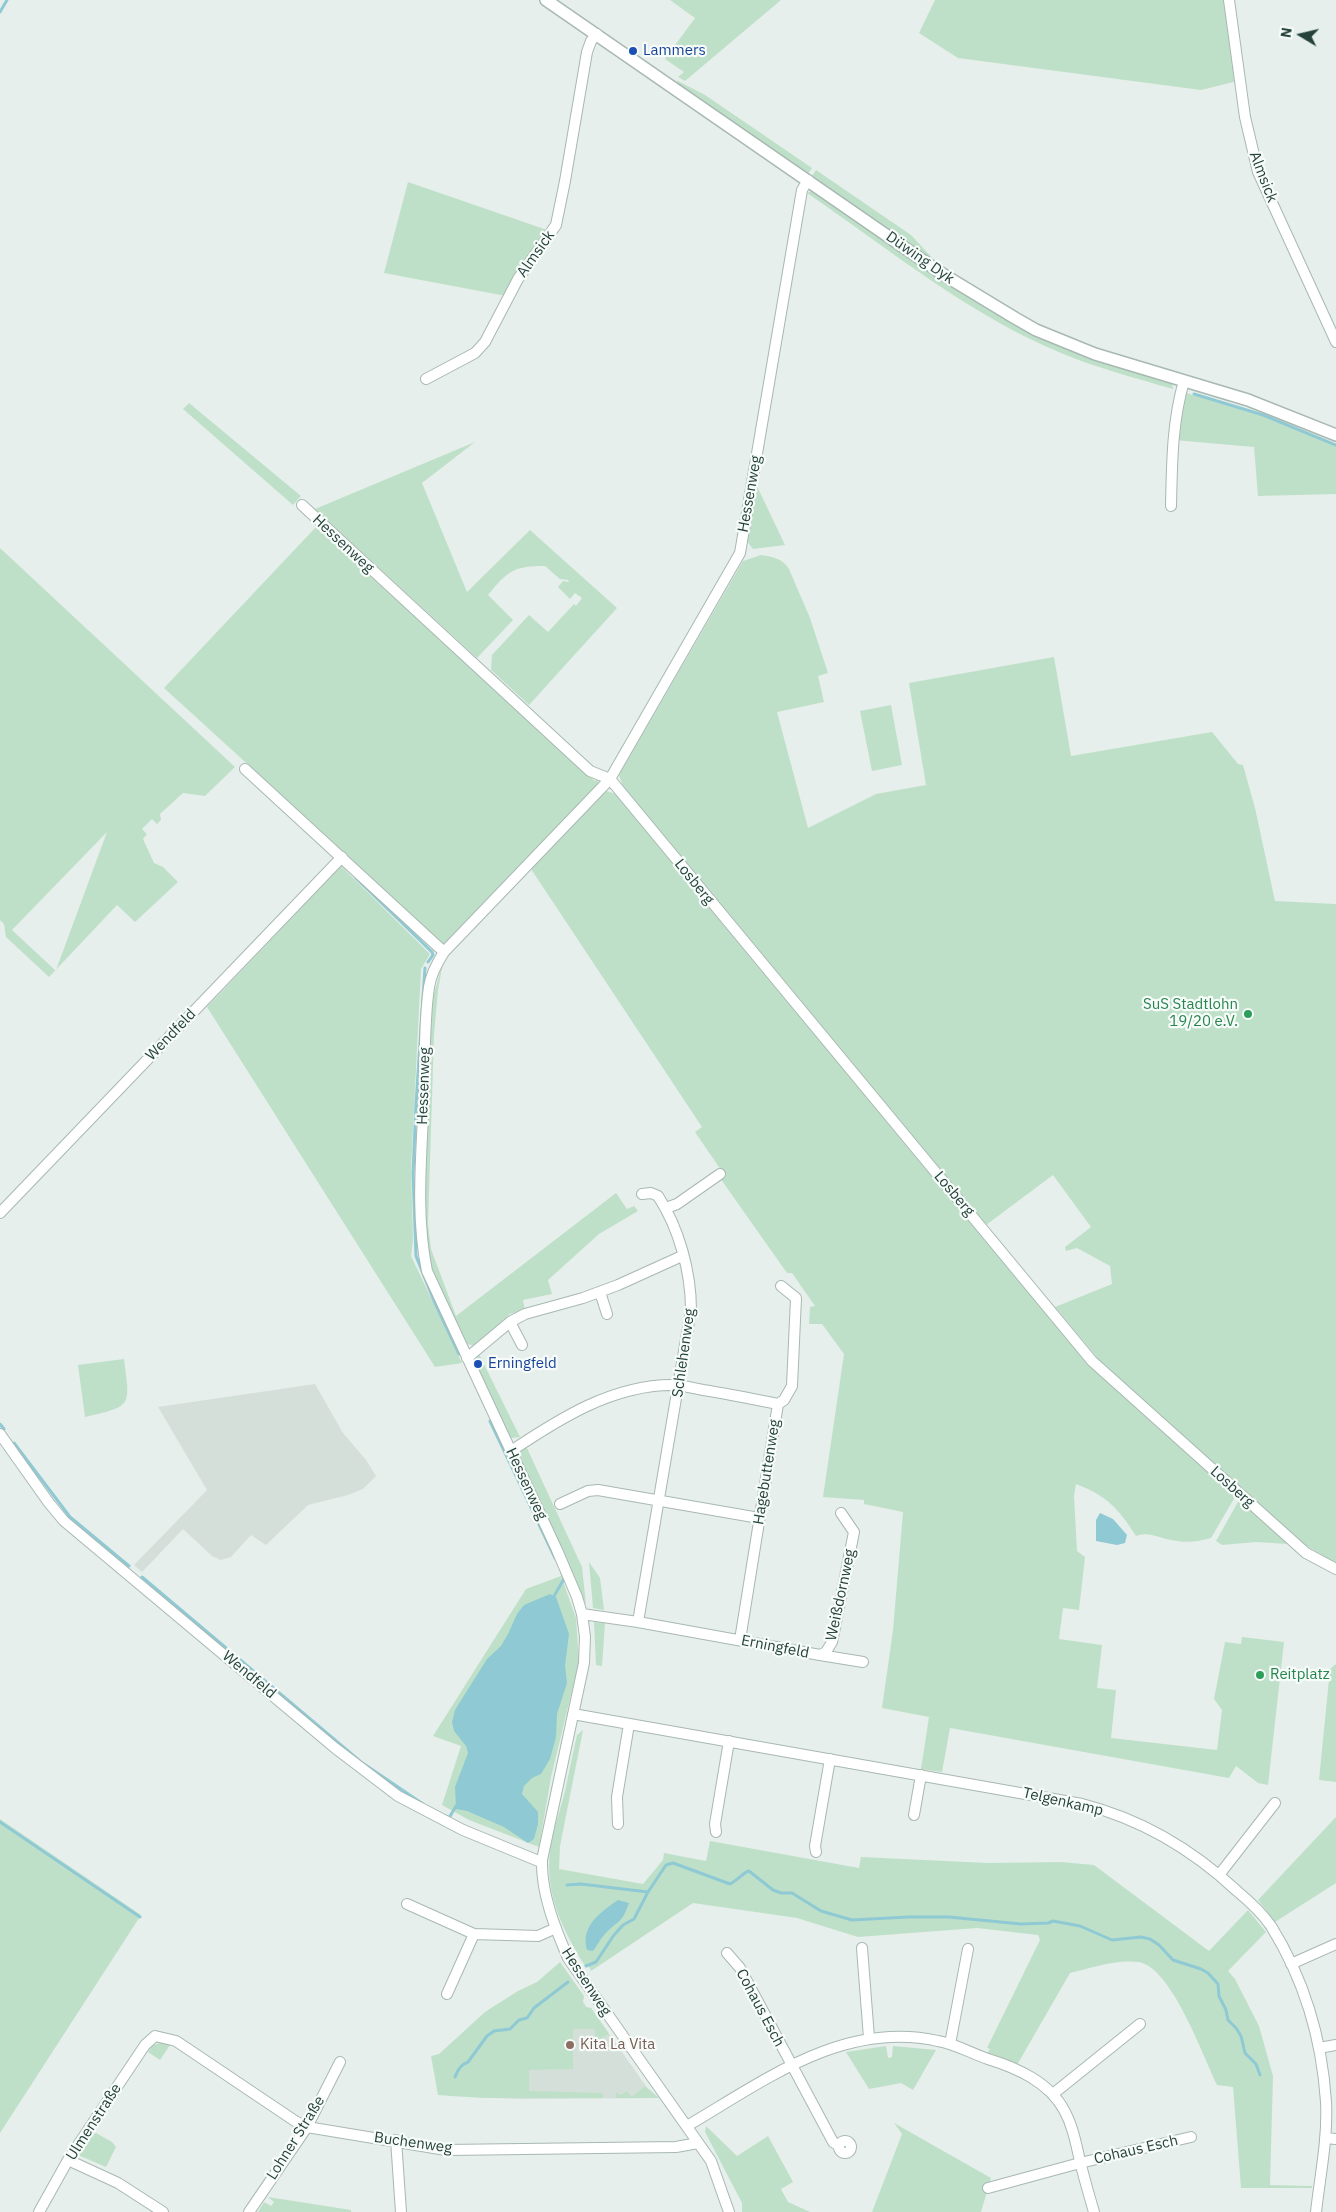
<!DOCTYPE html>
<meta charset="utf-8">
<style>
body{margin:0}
#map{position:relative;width:1336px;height:2212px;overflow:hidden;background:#e6efeb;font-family:"IBM Plex Sans",sans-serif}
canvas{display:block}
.north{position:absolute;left:1276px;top:10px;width:50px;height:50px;-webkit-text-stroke:4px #f7fbf9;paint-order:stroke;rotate:279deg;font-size:14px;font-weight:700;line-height:20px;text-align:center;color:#24423a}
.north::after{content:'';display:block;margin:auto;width:18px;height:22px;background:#24423a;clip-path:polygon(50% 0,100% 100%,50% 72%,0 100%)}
</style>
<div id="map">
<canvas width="1336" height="2212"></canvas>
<div class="north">N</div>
</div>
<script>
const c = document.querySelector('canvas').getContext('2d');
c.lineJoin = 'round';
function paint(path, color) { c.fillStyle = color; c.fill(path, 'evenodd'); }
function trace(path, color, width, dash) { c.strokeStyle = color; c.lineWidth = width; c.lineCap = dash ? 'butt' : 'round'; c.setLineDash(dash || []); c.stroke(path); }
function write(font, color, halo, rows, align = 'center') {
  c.font = font + ' "IBM Plex Sans",sans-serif'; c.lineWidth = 4.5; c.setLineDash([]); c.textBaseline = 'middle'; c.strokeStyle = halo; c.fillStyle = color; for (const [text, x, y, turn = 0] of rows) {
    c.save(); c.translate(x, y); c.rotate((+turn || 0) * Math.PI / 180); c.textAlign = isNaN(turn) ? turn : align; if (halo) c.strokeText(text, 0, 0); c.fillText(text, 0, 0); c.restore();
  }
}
const built = new Path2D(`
 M315,1384l28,49 23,27 10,16 -13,13 -15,6 -40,10 -42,40 -15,-10 -20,22 -10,3 -9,-4 -29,-27 -41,43 -8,-7 73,-75 -49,-83z
 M584,2003l2,4 5,1 57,81 11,9 -140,1 -71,-3z`);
const green = new Path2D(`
 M670,0h111l-96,81 -7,-4 6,-5 -19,-13 30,-41z
 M935,0h292l10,81 -36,9 -243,-32 -39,-25z
 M676,80l29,15 107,73 -4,6 -128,-88z
 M816,170l95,65 27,29 -126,-88z
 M408,182l142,49 -44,65 -122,-23z
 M813,190l175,118 181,73 3,3 1,5c-38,-11 -76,-21 -112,-36 -92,-38 -172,-104 -254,-160z
 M1183,392l79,24 74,30v48l-78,2 -4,-49 -80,-7z
 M189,403l112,93 -8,9 -110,-96z
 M475,442l-53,41 45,109 63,-62 87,78 -88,97 -38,-35 1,-15 37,-40 19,17 26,-28 2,2 6,-8 -7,-5 -5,6 -12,-12 5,-6 6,1 -1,-2 -8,-1 -15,-13c-32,0 -37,5 -57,29l25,25 -36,38 -162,-149z
 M756,484l29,61 -32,4 -7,-9z
 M316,527l279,254 3,-3v6l-152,159 -7,2 -94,-92 -181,-165z
 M0,548l235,219 -30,29 -22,-3 -23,21 1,6 -4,4 -5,-5 -10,10 5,5 -4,5 11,24 9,4 15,15 -43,40 -18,-17 -68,72 -43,-40 -2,-13 -4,-4zM107,832l-51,138h-1l-43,-40z
 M761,555c12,2 21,3 28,14l21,49 18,55 -10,3 6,26 -47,10 31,116 68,-34 50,-9 -17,-102 145,-26 17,99 141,-24 26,32 5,1 12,43 20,93 61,3v660l-40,-25 -196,-178 -45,-54 57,-23 -2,-18 -33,-18 -11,3 -1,-4 26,-20 -38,-52 -67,50 -363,-438 -4,-12 124,-214z
 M891,705l11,60 -30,6 -12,-60z
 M606,791l10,3 482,578 137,125 -24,41c-13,4 -26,5 -40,2 -12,-2 -23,-9 -35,-4 -18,-28 -29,-40 -60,-52l-2,12 3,55 8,6 -6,53 -16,-2 -4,31 43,6 -5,43 19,2 -5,48 106,12 5,-40 -8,-11 11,-57 16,2 1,-7 42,5 -16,143 -10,-2 -22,-17 -7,12 -279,-50 -8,44 -21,-3 8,-52 -47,-9 11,-78 10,-118 -39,-8v-4l-41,-3 21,-143 -22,-30h-13l1,-17 5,-1 -23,-33h-5l-67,-95 1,-8 -26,-38 7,-5 -171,-258z
 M341,866l89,88 -9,15 -10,199 2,72 -2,16 51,107 -27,4 -228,-360z
 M443,962l-5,28 -4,45 -6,189 3,25 25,67 160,-123 11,16 7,-3 4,5 -39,23 -51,46 4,14 -29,6 2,10 -15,4 -10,11 -26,21 -9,-3 -30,-63 -8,-25 -3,-73 2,-87 7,-98z
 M479,1354l41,83 -8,1 -2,-2 -36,-73z
 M124,1359c6,48 9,47 -39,58l-7,-52z
 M526,1446l56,121 4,37 -66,-144 -1,-6z
 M1239,1500l49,44 -32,-2 -34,3 -6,-4z
 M589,1562l11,16 4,32 -11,-2z
 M561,1576l15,42 3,44 -28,115 -12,70 -70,-27 -27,-15 19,-59 -28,-10 93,-147z
 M594,1622l11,1 -3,43 -6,-1z
 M1336,1664v118l-17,-2 11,-111z
 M583,1730l-23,116 -1,23 84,15 20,-24 1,-7 42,8 4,-20 149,27 2,-11 127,6 73,-1 33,3 115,86 39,-41 18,22 -38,39 7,8 24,47 14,50 -3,109 42,1v2h-71l-8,-101 -16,-2c-14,-29 -46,-119 -79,-123 -22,-3 -47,6 -68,11l-53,92 -30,-11 3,-5 -3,-1 53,-108 -2,-5 -61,-7 -119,9 -61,-19 -104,-15 -102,68 -3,-7 -3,2c-19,-31 -36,-63 -36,-100 0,-26 10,-50 16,-75 4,-19 8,-38 12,-56z
 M1336,1817v66l-61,39 -17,-22z
 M0,1819l141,96 -141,218z
 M560,1962l24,34 -1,6 3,5 5,1 18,26 -14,8v-13h-22v40l-44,1v21l74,2v5h-119l-46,-3 -7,-39 8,-2 46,-42 33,-21 19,-9z
 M164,2042l6,3 -10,15 -12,-8 5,-7z
 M886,2046l2,12 4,-1 1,-11 43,4 -23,40 -12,-7 -32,6 -23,-37z
 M645,2086l14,12h-43v-6l5,3 6,-4 5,6z
 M894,2123l97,55 -10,34h-109l30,-78z
 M706,2126l31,30 31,-20 25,46 -12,7 7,13 22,10h-68v-9l-37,-71z
 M96,2133l16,9 4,5 -10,20 -28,-12 14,-20z
 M268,2197l83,13v2h-93l6,-10 7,4 3,-4z`);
const water = new Path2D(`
 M1100,1513l13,6 14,16 -2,8 -8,2 -21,-4v-21z
 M550,1594l6,3 13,37 -4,32 2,17 -10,31 -1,23 -6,22 -9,15 -9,4 -8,8 -2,8 16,18v12l-4,15 -6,4 -24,-16 -37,-16 -11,-2 -1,-22 13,-34 -2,-7 -12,-15 -2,-9 3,-12 32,-51 14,-13 7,-12 9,-20 7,-9z
 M618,1900l11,3c-8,22 -10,16 -24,31 -5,5 -8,12 -12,17l-6,-1c-7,-24 14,-38 31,-50z`);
const stream = new Path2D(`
 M0,12l7,-12
 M1194,394l69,21 73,30
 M356,878l76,74 1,3 -5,7
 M425,968l-9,136 -3,69 3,83 18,45 25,53
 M490,1421l65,137
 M0,1424l4,5
 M14,1443l56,74 59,49
 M142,1577l219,185 62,42
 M554,1596l10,-17 -2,-6
 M446,1816l3,2 7,-12
 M0,1822l140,95
 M567,1885l14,-1 67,8 18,-27 7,-2 57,21c8,-4 14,-12 19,-13l24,19 8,3h11l29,18 31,9 56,-3h41l72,7 27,-1 5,-2 27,5 32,14 29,-3 9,2 9,6 14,15 28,9 7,4 10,11 1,12 7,14 2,10 8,8 5,8 4,17 11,11 4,11
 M586,1966l10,-4 18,-27 9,-10 11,-6 14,-27
 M455,2077c3,-7 5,-12 13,-15l19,-26 7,-5 16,-2 9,-9 8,-2 7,-10 34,-26`);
const minor = new Path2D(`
 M1229,0l16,117 13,55 78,170
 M426,379l49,-26 10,-11 33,-63 38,-54 9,-44 22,-129 4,-11 6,-7
 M302,505l288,266 20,8 482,582 214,192 30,16
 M1171,506c1,-43 1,-84 13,-125
 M245,769l199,183
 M666,1208l11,-4 43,-30
 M0,1213l342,-356
 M600,1292l7,22
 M510,1322l12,23
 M467,1358l43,-36 15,-8 58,-16 35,-13 64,-29
 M0,1434l49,69 15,18 271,227 63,48 65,34 78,32
 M511,1451c48,-32 101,-66 161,-66 10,0 21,3 31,5 25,4 50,9 75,14
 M560,1504l28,-13 10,-1 161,28
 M582,1614l56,8 182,33 6,-3 6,-10 22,-110 -13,-19
 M638,1622l53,-312c0,-38 -12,-82 -33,-114l-7,-3 -9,1
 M740,1640l38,-236 6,-4 8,-14 4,-88 -15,-12
 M820,1655l43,7
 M573,1714l509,90c59,15 111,46 155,87 12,10 25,22 34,35 33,53 51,114 55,176 2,36 -6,74 -10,110
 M914,1815l7,-40
 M618,1824l-1,-27 12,-73
 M716,1832l-1,-8 14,-83
 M816,1852l-1,-6 15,-87
 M1219,1875l56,-72
 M407,1904l67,30
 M862,1948l7,90
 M727,1953l13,15 93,174 6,4
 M1291,1964l45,-20
 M447,1994l27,-60 64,2 18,-8
 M950,2044l18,-95
 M1319,2048l17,-3
 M1053,2094l87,-70
 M687,2126c77,-45 156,-106 251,-85 18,3 32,12 50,18 29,9 61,23 76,51 9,16 12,34 16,51 4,17 9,34 14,51
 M1325,2138l11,1
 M396,2140l5,72
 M839 2147a6 6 0 1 1 12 0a6 6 0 1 1-12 0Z
 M68,2160l50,23 45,29
 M988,2188l92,-25 111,-26
 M39,2212l29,-52 77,-115 10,-9 21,5 119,80 12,6 139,23 230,-3 22,-4
 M249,2212l58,-85 33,-65
 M729,2212l-18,-51 -143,-203c-13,-30 -27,-65 -26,-98l42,-197 1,-26 -3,-23 -5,-17 -20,-47 -130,-279c-12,-58 -5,-119 -3,-178 1,-35 0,-72 5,-106 2,-13 8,-24 15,-35l166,-173 130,-226 62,-363 6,-10`);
const tertiary = new Path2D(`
 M546,0l398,275 71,43 21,12 59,24 153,46 88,35`);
const markers = [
 [633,51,5,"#1a4fb4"],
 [1248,1014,5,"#2e9e5b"],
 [478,1364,5,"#1a4fb4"],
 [1260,1675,5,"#2e9e5b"],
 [570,2045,5,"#8d6e63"]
];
const transitNames = [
 ["Lammers",643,51],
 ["Erningfeld",488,1364]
];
const streetNames = [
 ["Almsick",1263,177,69],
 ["Almsick",536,254,-55],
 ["Düwing Dyk",920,258,35],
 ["Hessenweg",750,494,-80],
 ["Hessenweg",343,544,43],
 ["Losberg",694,882,51],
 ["Wendfeld",171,1035,-46],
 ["Hessenweg",424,1086,-88],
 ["Losberg",954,1194,50],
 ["Schlehenweg",684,1353,-82],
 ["Hagebuttenweg",767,1472,-81],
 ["Hessenweg",526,1484,65],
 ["Losberg",1232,1487,42],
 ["Weißdornweg",841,1595,-78],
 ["Erningfeld",775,1647,11],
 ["Wendfeld",249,1675,40],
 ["Telgenkamp",1063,1802,13],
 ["Hessenweg",586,1982,57],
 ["Cohaus Esch",760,2008,62],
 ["Ulmenstraße",94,2122,-57],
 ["Lohner Straße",296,2138,-58],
 ["Buchenweg",413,2143,8],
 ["Cohaus Esch",1136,2150,-13]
];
const leisureNames = [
 ["SuS Stadtlohn",1238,1005],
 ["19/20 e.V.",1238,1022],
 ["Reitplatz",1270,1675,"left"]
];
const educationNames = [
 ["Kita La Vita",580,2045]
];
paint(built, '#d4dfda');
paint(green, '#bfe0c8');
paint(water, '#8ec9d4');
trace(stream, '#8ec9d4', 3);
trace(minor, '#a8b8b2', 12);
trace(tertiary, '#a8b8b2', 14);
trace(minor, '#fff', 10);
trace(tertiary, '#fff', 11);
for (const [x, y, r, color] of markers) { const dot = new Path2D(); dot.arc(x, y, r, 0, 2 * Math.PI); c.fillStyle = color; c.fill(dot); trace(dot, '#f7fbf9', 2); }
write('15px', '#164399', '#f7fbf9', transitNames, 'left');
write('15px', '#24423a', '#f7fbf9', streetNames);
write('15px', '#27864d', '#f7fbf9', leisureNames, 'right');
write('15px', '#785e54', '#f7fbf9', educationNames, 'left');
</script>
